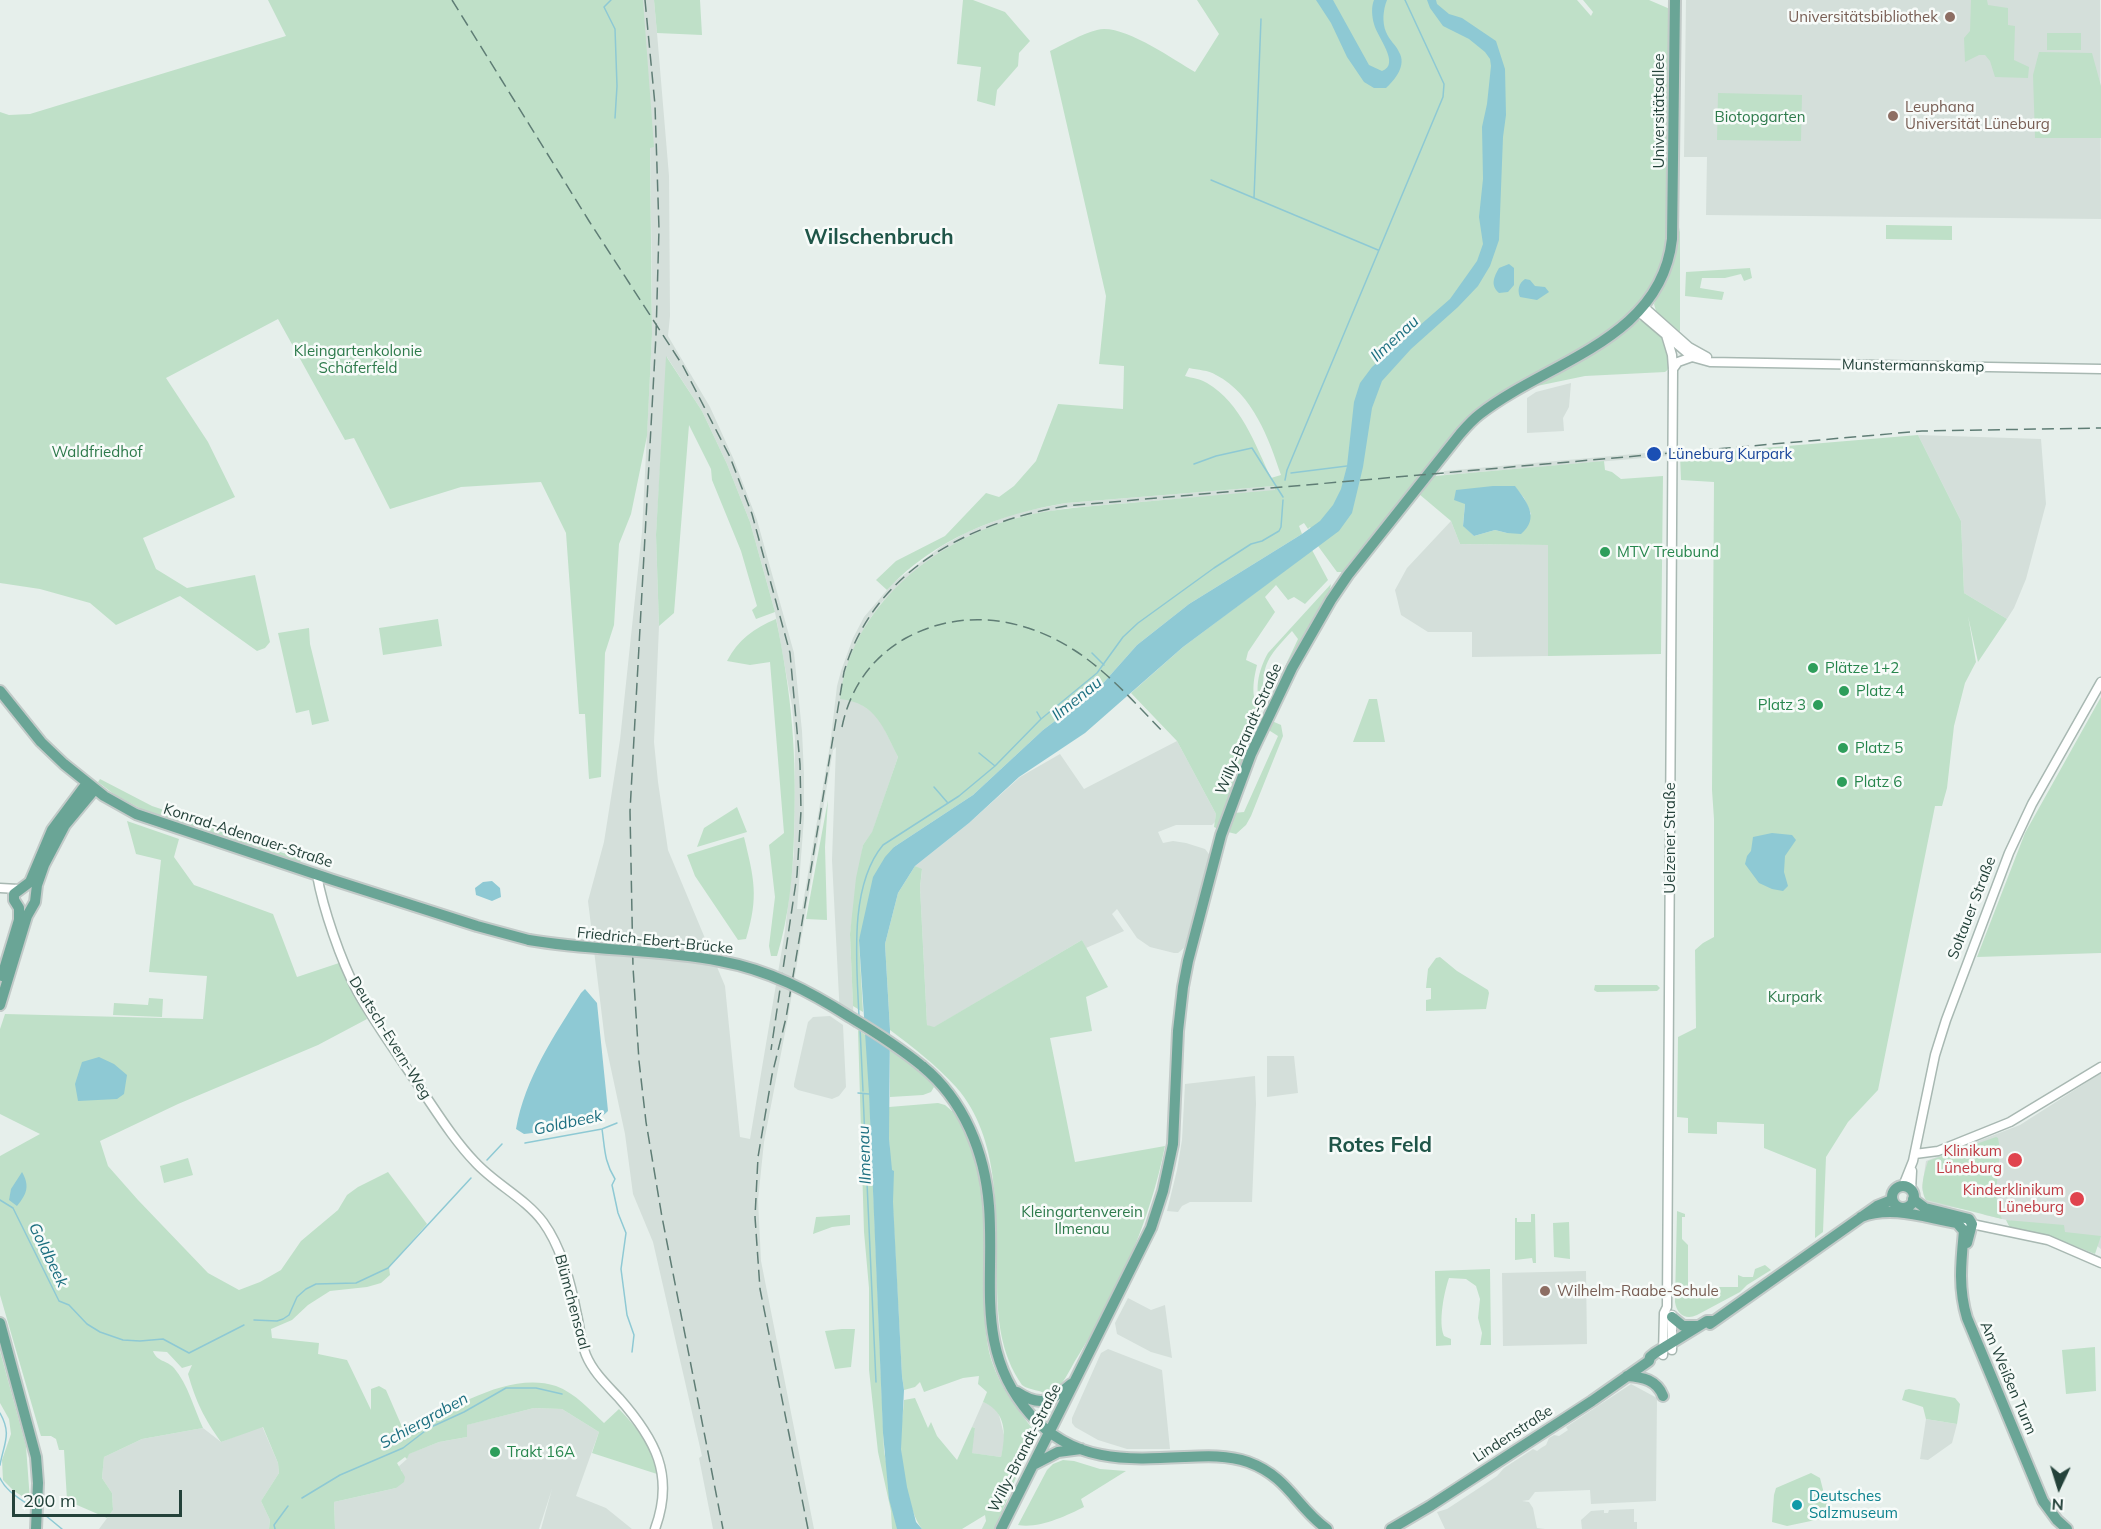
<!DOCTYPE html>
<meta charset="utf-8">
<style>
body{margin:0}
#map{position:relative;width:2101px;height:1529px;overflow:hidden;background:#e6efeb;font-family:Mulish,sans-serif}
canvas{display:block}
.north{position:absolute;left:2029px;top:1457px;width:60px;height:60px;-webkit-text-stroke:4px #f7fbf9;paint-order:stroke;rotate:184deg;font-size:16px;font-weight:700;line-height:24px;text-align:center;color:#24423a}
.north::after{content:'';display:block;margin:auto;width:21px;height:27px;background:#24423a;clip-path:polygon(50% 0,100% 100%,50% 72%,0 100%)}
.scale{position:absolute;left:12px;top:1490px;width:170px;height:27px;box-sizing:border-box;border:3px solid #24423a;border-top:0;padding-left:8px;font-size:18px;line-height:21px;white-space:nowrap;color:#24423a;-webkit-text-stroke:4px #f7fbf9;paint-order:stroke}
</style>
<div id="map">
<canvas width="2101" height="1529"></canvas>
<div class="north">N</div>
<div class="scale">200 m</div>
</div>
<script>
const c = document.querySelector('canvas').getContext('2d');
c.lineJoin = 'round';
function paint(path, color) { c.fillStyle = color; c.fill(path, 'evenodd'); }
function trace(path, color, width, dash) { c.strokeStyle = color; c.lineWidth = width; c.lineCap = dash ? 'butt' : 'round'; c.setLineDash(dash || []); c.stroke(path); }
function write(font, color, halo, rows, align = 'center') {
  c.font = font + ' Mulish,sans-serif'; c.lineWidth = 5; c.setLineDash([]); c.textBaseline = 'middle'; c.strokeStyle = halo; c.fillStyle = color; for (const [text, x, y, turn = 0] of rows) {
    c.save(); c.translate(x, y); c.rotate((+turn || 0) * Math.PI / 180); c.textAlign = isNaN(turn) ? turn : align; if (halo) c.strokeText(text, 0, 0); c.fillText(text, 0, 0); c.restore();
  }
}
const built = new Path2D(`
 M637,0h17l3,33 12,143 1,140 -2,20 42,71 24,53 23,60 37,133 8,78 2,44v43l-7,91h5l28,-164 7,-59 4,-15 12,-33 11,-21 29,-34 49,-37 25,-14 48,-19 51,-10 208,-17 1,5 -209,17 -50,10 -21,8 -25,10 -26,14 -26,19 -36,33 -13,18 -11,20 -16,47 14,14 22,15 20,41 -26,76 -9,12 -13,89 4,94 -14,-11 -8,-157 4,-113 -3,3 -45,267 -24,125 -6,58 3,61 53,268h-101l-14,-71 3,-2 -49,-214 -20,-48 -8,-60 -20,-93 -17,-140 16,-59 16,-102 22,-208 10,-198v-43l-2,-151zM667,357l35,54 25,53 23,58 25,90 17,94 3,33 -1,114 -9,78 -35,208 -10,-2 -15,-151 -57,-136 -10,-68 -4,-40 5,-116 -3,-91z
 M1686,0h414l1,219 -395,-4 1,-58h-23z
 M1571,383l-2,24 -6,11 1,13 -37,2v-35l9,-6z
 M1918,435l123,4 5,65 -20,75 -12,29 -7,11 -43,-26 -3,-72z
 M1679,450v5l-235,20v-4z
 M1451,521l9,23 88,1v111l-76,1v-25h-44l-27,-17 -6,-25 12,-22z
 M1177,741l39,73 -1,8 -3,3h-36l-18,7 5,11 10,-2 13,2 19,6 4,5v7l-13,51 -12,36 -6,5h-4l-24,-6 -13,-9 -20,-29 -5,5 12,17 -38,17 -4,-8 -149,88 -6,-3 -7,-138 2,-17 -7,-4 54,-43 51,-46 40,-23 24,35z
 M830,1016l13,9 3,62 -7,9 -7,3 -34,-9 -4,-3v-3l14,-62 5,-5z
 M1267,1056h27l4,37 -31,4z
 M2101,1073v176l-8,-6 -29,-10 -79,-18 -5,-3 -51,-9 -4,-4 -3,-11 4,-27 94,-36z
 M1255,1076l1,28 -4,98h-62l-8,4 -4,6 -11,-1 10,-41 5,-30 3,-56z
 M1586,1271l1,73 -84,2 -1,-73z
 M1128,1298l23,12 14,-5 7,53 -21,-6 -34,-18 -2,-11z
 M1108,1349l54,21 8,79h-43l-29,-9 -23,-13 -3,-4v-5l29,-65z
 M1631,1384l26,14 -1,103 -65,3 -1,-14 -55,2 -6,8 -7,1 7,1 4,6 4,20 8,1h-100l-8,-17 10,-3 29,-19 21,-14 7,-8 29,-19 4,2 4,-3 5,-3 3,-7 5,-3 5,1 9,-6 -2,-3z
 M983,1402l12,5 4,8 6,24 -4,18 -30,-4 4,-25 -3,-1z
 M534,1408l28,1 37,23 -23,64 30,12 26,21h-91l11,-40 -13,40h-204l-1,-27 62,-14 6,-17 -4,-4 9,-8 1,-5 31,-12 28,-5 -1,-12z
 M1926,1419l31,5 -5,19 -24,17 -8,-1z
 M262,1426l16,37 1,10 -18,28 9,19 -1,9h-170l14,-19 -1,-17 -10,-15 2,-21 38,-18 61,-11 18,14z
 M1634,1509v13h3v7h-55l-1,-9 10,-9 13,-1v3h4l1,-3z`);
const green = new Path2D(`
 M268,0h375l11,147 -4,1 2,186 -5,102 -16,78 -12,30 -5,81 -9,28 -4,124 -12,2 -4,-65h-6l-13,-181 -25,-51 -80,5 -71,22 -36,-71 -9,2 -67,-121 -112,59 42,64 27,55 -92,41 13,31 31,19 68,-13 15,67 -5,6 -8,3 -77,-55 -64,29 -26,-22 -50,-14 -40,-6v-471l9,3 21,-1 256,-78z
 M654,0h46l2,35 -45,-2z
 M963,0h10l32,12 25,29 -11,12 -1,13 -21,24 -2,16 -18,-5 4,-34 -24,-3z
 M1197,0h380l14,16 2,-4 -10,-12h66l21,9 -2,229 -10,38 -23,34 -28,23 -108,61 -23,17 -33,36 -101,125h-5l-19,-26 2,-2 -10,-17 -2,2 -4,-6 -5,3 3,8 -113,70 -52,41 -39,44 -55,41 -70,65 -79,52 -35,93 4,72 -10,-6 -3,-72 6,-56 7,-33 9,-13 26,-75c-15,-29 -21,-54 -58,-58 10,-91 93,-158 177,-181 37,-10 75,-12 113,-15 48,-4 96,-9 145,-13l-1,-4 -208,17c-67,11 -132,36 -179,87l-11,-10 20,-19 49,-25 41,-43 13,4 15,-11 22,-25 22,-57 65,5 1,-43 -25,-2 7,-68 -56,-245c15,-7 31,-17 47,-21 25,-7 75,29 98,42l24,-38zM1189,368c9,2 19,2 27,7 37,19 53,64 65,100l-10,3c-16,-34 -30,-75 -64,-95 -6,-4 -15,-5 -22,-7z
 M1971,0h16l1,5 20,3v17l7,1 -1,34 15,7 -1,11 -33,-1 -5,-16 -5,-6h-6l-14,7 -1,-24 6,-7z
 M2047,33h34v17h-34z
 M2039,52l53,1 9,33v52h-66l-2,-63z
 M1718,93l84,2 -1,46 -84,-1z
 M1886,225l66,1v14l-66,-1z
 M1680,227v105l-24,-21 -2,-7 20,-45z
 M1750,268l2,10 -8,3 -3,-7 -16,4h-23l-2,10 24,4 -2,8 -37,-4 1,-24z
 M1638,320l10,2 17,16 5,30 -5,4 -80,4 -53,11 78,-45z
 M666,356l36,55 25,53 23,58 25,90 -19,7 -4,-9 5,-4 -16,-55 -29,-71 -1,-11 -22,-44 -15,188 -15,13 -3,-91z
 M1918,435l43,86 3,72 43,26 -29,43 -10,-46 8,46 -11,21 -11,43 -7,62 -5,18h-7l-57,284 -30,32 -22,35 -3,75 -8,6 1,-69 -52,-21v-24l-47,-2v12l-29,-1v-15l-11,-1 1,-80 18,-9 -1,-78 8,-7 11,-6v-118l-2,-29 2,-308 -33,-2 -1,-25z
 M1604,461l1,9 7,2 9,7 42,-3 -2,178 -113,2v-111l-88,-1 -9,-23 -32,-27 16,-18zM1514,486l10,12 7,16 -24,19 -12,-3 -21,6 -11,-11 2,-21z
 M1312,550l16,30 -23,24 -11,-7 -6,3 -12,-15 -11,12 10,15 -27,40 -2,8 11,5c-4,17 -7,35 5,49l-44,115 -4,-2 2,-13 -39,-73 -46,-48 52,-46z
 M1331,584l-1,5 -30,52 -26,56 -2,-3 26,-55 -6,-8c-25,27 -30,32 -29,69l4,5 -3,5c-12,-17 -5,-41 4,-57z
 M438,619l4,27 -59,9 -4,-27z
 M776,619c16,76 21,137 18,215 -1,41 -5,82 -17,122h-6l-2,-10 6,-49 -6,-52 15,-12 -14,-171 -20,3 -23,-4c11,-21 27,-33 49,-42z
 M309,628l1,16 19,77 -17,4 -3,-15 -13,3 -18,-80z
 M2101,697v256l-124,4 48,-124z
 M1369,699h8l8,43h-32z
 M1272,721l9,4 2,11 -32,80 -5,9 -10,9 -8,-2 6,-19 10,-1 34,-76 -11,-7z
 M100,779l52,27 90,30 41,17 20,4v2l-3,3h-4l-147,-49 -34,-18 -17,-13z
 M828,800l-3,47 2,73 -21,-1z
 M737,807l10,25 -50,15 7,-19z
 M127,821l52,18 -5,18 20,28 79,29 24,63 42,-14 28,56 -49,26 -140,59 -78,37 8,25 30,34 70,73 31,17 21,-8 21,-12 20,-29 37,-31 9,-15 11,-8 30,-15 39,52 -38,43 1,8 -9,8 -14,4 -37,4 -22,14 -16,15 -21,9 1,9 47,5 -1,11 29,6 24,50v-21l8,-3 7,4 17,39 10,-2c41,-19 96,-56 143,-41 19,7 34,24 48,37l15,-14c18,19 34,37 38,65l-65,-21 7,-21 -37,-23 -28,-1 -67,17v12l-28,5 -30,12 -2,5 -2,-2 -8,6 8,14 -1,5 -8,6 -62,14 1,27h-66l1,-9 -9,-19 18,-28 -1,-10 -15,-36 -42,15c-17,-24 -25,-40 -33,-68l4,-9 -10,3 -15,-16 -14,-1c4,11 14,9 21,17 14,16 20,41 29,60l-61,11 -38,18 -2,21 10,15 1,17 -6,8 -30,-13 -13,-1 -1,-3 4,-1 -3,-50h-5l-3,-11 -5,-3h-10l-1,-3 -40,-138v-139l40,-22 -40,-20v-85l5,-15 198,5 4,-43 -58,-4 12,-112 -25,-6z
 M744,837c10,42 15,59 2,102l-8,1 -43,-64 -8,-21z
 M915,866l7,3 -2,18 7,138 7,2 148,-87 26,47 -22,10 6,34 -42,7 25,124 90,-16c-15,75 -46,145 -87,210 -9,14 -15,31 -29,40 -8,-7 -19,-5 -27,-11 -22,-31 -25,-69 -25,-105 -1,-64 4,-142 -41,-193 -20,-22 -43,-40 -66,-57l-5,-86 13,-51z
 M1440,957l17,14 31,19 1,3 -3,16 -60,2v-11l5,-1v-11h-5l2,-19 8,-11z
 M1595,985h62l3,3 -3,3 -60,1 -3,-2z
 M149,998l14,1 -1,18 -49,-2 1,-12 34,2z
 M858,1030l9,6 17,415 15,78h-7l-1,-18 -13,-59 -9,-82v-82l-5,-56z
 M890,1047l41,33 3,7 -3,5 -8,3 -33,2z
 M938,1103l7,2 7,6 3,-2c14,31 26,57 30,92 5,48 -8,115 7,161 9,27 26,48 43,70l-1,8 -17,35 -22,54h-13l4,-8 -1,-6 -23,14h-40c-13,-17 -21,-61 -21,-82 -1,-16 2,-32 3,-47l11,-2 13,30 3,-6 6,14 20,24 15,-33 3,1 -3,25 29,4c5,-22 6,-45 -18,-55l4,-10 -9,-8 1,-8 -16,2 -39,14 -4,-10 -5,5 -11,3 -2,-14 -13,-238v-31z
 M1996,1137l2,1c6,26 -9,55 4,81l-76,-19c-7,-12 -2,-26 2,-39z
 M188,1158l5,17 -29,8 -4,-17z
 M1677,1211l8,3v3h-3v22l6,6v42h50v-12l5,2h10l2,-8 10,-4 6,5 -24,15 -7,7 -43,23c-11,5 -20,0 -22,-13z
 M1531,1214h4l1,49h-3l-1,-5 -17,2v-42h2v4h14z
 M850,1215v10l-18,2 -19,7 3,-17z
 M2006,1220l58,5 1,7 36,4 -6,18 -30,-12 -54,-12z
 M1569,1222l1,37 -16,-2 -1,-34z
 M1490,1269l1,76h-11l2,-12 -4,-15 2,-19 -4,-13 -10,-7 -17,-1c-5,14 -11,45 -5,58l7,3v6l-15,1 -1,-75z
 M842,1329h13l-4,38 -16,2 -10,-38z
 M2095,1347l1,44 -30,3 -4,-44z
 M0,1351l26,95 4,55 -16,-10 -11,-11 -1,-20 9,-26 -2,-15 -9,-16z
 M1909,1389l46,9 5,6 -3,20 -31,-5 -3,-12 -21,-7 3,-10z
 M1063,1460l11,1 26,8 26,2 -45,28 3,8c-18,9 -46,22 -66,18l29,-55 6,-6z
 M1811,1473l9,5 10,39 -43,9 -15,-4 2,-27 2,-7z`);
const water = new Path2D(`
 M1316,0h17l36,65 13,6c19,-7 -5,-34 -8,-47 -2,-7 -3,-17 0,-24h13c-4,10 -5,22 -1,32 3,8 10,13 13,20 8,13 -4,28 -13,36h-12l-10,-6 -17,-25 -16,-34z
 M1427,0h9l1,4 12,10 13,4 34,23 9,28 1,46 -3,22 -4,103 -9,26 -12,20 -20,21 -47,42 -29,32 -10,27 -9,59 -11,46 -13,18 -156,116 -98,86 -66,44 -50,46 -54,43 -17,27 -13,51 5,86 -1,108 3,32 2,1 -1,31 9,174 2,14 -3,59 6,38 9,35 6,7h-25l-8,-30 -6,-66 -14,-339 -10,-154 14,-63 12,-20 9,-10 79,-52 70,-65 55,-41 39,-44 52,-41 113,-70 18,-13 13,-16 8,-16 6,-23 7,-64 6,-19 12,-16 78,-68 27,-38 6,-17 -4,-27 4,-38 -1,-52 5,-23 4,-38 -1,-7 -5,-7 -16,-13 -26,-13 -13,-18z
 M1509,264l5,4v17l-6,7 -9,1c-9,-8 -5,-16 0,-25z
 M1525,279l5,1 5,6 10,1 4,5 -12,8 -17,-3c-3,-7 -1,-14 5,-18z
 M1493,486h22c12,16 25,32 6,48l-14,-1 -12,-3 -21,6 -11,-10 2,-22 -11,-4 2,-10z
 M1772,833l20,2 4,5 -11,16 -1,16 4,14 -5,5 -11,-2 -13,-6 -14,-19 2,-8 4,-5 2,-14z
 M492,881l8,7 1,9 -9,4 -16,-6 -1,-7 8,-6z
 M585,989l12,14 11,108c-15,17 -61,20 -84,23l-8,-5c9,-51 38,-93 65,-136z
 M99,1057l15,7 13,11 -3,19 -7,5 -39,2 -3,-17 7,-22z
 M22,1172c8,14 5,22 -5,34l-8,-6 2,-11z`);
const stream = new Path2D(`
 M611,0l-7,7 11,22 2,57 -2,32
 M1211,180l167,70
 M1254,198l7,-179
 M1194,464l22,-8 36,-8 31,49
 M1291,473l56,-7
 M1285,480l2,-10 156,-373 1,-13 -39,-84
 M1092,653l12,12
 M1037,712l4,7
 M979,753l16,13
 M934,787l13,15
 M859,1017c-2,-51 -11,-130 24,-172l76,-49 36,-30 46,-47 56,-46 26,-36 15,-14 76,-55 37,-24 11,-3 17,-10 2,-4 2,-27
 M860,1028l3,63
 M858,1093l11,1
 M863,1094l13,288
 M602,1129c3,20 2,32 13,50l-3,6 6,28 8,20 -5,36 6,46 7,20 -2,17
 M525,1143l77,-14 15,-6
 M487,1160l15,-16
 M0,1200l13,8 46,93 10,4 18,19 13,8 23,8 17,1 23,-2 26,14 55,-28
 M254,1320l23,1 6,-2 6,-4 8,-18 9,-8 10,-5 40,-1 32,-15 83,-90
 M0,1413c12,21 4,30 0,52
 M0,1478c6,13 19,20 30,28
 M302,1498l38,-23 63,-27 26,-20 35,-16 42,-24h30l26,6
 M45,1515l17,14
 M275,1529l-1,-4 14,-19`);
const minor = new Path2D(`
 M1644,307l45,40 18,10
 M1639,312l53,45 18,5 391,7
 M1673,369l5,-7 14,-5
 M317,875c6,34 24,86 40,116 17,31 39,61 59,91 19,27 36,56 59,80 20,22 50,36 68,60 19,26 28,62 34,93 3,13 4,28 9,40 7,17 21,30 33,43 36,41 56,77 36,131
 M0,888l18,1
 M1915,1154l23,-3 72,-29 91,-55
 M1903,1186l10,-25 22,-106 11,-35 63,-167 23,-49 69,-122
 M1911,1190l1,-19
 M1967,1223l81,17 53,23
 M1672,1315v35
 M1663,1355l1,-42 3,-6 6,-938 -1,-14 -6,-20`);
const major = new Path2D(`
 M0,691l41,51 23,22 40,32 32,18 197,66 144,46 52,14
 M2,976l17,-56v-12l-5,-8v-6l16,-12 22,-52 35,-47
 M0,1005l27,-89 8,-14 2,-17 7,-20 21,-40 30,-36
 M922,1066c42,34 63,87 67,140 6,75 -15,144 41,208 43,49 96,46 155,43 21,-1 43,-2 63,5 41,15 48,45 79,67
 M1892 1197a11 11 0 1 1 22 0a11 11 0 1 1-22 0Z
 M1913,1199l12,9 44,11 3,5 -5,19
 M1861,1217c31,-12 65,1 96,6l7,8c-3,31 -6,57 3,87l76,183 14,19 10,9
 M1672,1317l11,9h16
 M0,1323l36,134 2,26 -2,46
 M1710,1324l167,-118 15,-6
 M1627,1376c16,1 30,4 36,20
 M1017,1392c24,16 34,9 54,-8
 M1033,1465l25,-13 23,-3
 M1001,1529l150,-301 12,-37 10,-47 5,-113 5,-44 5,-26 33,-126 30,-81 41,-86 39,-68 17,-25 112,-141c6,-7 12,-14 20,-20 68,-53 181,-74 192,-175l3,-239
 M1391,1529l39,-23 162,-105 57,-40 1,-4 5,-4 52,-32h6`);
const rail = new Path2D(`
 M452,0l137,221 94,145 47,91 22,57 38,139 10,111 1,47 -4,64 -26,175
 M645,0l10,105 4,124 -3,106 -26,476 3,156 6,94 7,61 16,95 61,312
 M842,727c8,-39 30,-70 64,-89 55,-30 117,-21 168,12 33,21 63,55 90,83
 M808,1529l-48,-240 -5,-72 3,-60 14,-82 14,-57 58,-346c29,-101 125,-150 222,-166l856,-75 179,-3`);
const majorBridge = new Path2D(`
 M529,940c63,11 128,9 191,21 49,9 89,30 130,56 25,15 50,31 72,49`);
const markers = [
 [1950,17,6,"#8d6e63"],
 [1893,116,6,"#8d6e63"],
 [1654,454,8,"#1a4fb4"],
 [1605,552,6,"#2e9e5b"],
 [1813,668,6,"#2e9e5b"],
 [1844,691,6,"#2e9e5b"],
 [1818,705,6,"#2e9e5b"],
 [1843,748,6,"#2e9e5b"],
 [1842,782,6,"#2e9e5b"],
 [2015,1160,8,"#e0444e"],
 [2077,1199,8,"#e0444e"],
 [1545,1291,6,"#8d6e63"],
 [495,1452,6,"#2e9e5b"],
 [1797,1505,6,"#0f9aa8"]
];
const educationNames = [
 ["Universitätsbibliothek",1938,17,"right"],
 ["Leuphana",1905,107],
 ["Universität Lüneburg",1905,124],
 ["Wilhelm-Raabe-Schule",1557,1291]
];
const streetNames = [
 ["Universitätsallee",1659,111,-90],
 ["Munstermannskamp",1913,366,1],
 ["Willy-Brandt-Straße",1249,729,-66],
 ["Konrad-Adenauer-Straße",248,836,18],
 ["Uelzener Straße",1670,838,-90],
 ["Soltauer Straße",1972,908,-69],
 ["Friedrich-Ebert-Brücke",655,941,6],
 ["Deutsch-Evern-Weg",390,1038,58],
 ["Blümchensaal",572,1302,75],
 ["Am Weißen Turm",2008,1378,67],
 ["Lindenstraße",1513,1434,-33],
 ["Willy-Brandt-Straße",1025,1448,-63]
];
const parkNames = [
 ["Biotopgarten",1760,117],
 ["Kleingartenkolonie",358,351],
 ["Schäferfeld",358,368],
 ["Waldfriedhof",97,452],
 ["Kurpark",1795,997],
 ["Kleingartenverein",1082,1212],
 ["Ilmenau",1082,1229]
];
const transitNames = [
 ["Lüneburg Kurpark",1668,454]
];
const leisureNames = [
 ["MTV Treubund",1617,552],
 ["Plätze 1+2",1825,668],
 ["Platz 4",1856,691],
 ["Platz 3",1806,705,"right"],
 ["Platz 5",1855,748],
 ["Platz 6",1854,782],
 ["Trakt 16A",507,1452]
];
const healthNames = [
 ["Klinikum",2002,1151],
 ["Lüneburg",2002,1168],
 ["Kinderklinikum",2064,1190],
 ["Lüneburg",2064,1207]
];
const cultureNames = [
 ["Deutsches",1809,1496],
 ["Salzmuseum",1809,1513]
];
const waterNames = [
 ["Ilmenau",1395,339,-43],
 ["Ilmenau",1077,699,-39],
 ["Goldbeek",568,1123,-12],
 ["Ilmenau",865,1155,-92],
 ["Goldbeek",48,1255,64],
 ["Schiergraben",424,1421,-29]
];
const districtNames = [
 ["Wilschenbruch",879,238],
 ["Rotes Feld",1380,1146]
];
paint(built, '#d4dfda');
paint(green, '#bfe0c8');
paint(water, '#8ec9d4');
trace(stream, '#8ec9d4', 1.5);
trace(minor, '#a8b8b2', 11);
trace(major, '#c2cac8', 14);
trace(minor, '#fff', 8);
trace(major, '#6aa596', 10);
trace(rail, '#5f7d75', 1.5, [12, 6]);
trace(majorBridge, '#c2cac8', 14, []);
trace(majorBridge, '#6aa596', 10);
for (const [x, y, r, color] of markers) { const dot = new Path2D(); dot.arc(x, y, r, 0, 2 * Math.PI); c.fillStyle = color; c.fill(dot); trace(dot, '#f7fbf9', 2); }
write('15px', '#785e54', '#f7fbf9', educationNames, 'left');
write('15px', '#24423a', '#f7fbf9', streetNames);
write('15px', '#2d7a4b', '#f7fbf9', parkNames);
write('15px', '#164399', '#f7fbf9', transitNames, 'left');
write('15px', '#27864d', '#f7fbf9', leisureNames, 'left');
write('15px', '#be3a42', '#f7fbf9', healthNames, 'right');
write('15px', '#0d838f', '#f7fbf9', cultureNames, 'left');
write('italic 16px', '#1c6f80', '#f7fbf9', waterNames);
write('bold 21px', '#1f5548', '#f7fbf9', districtNames);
</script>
